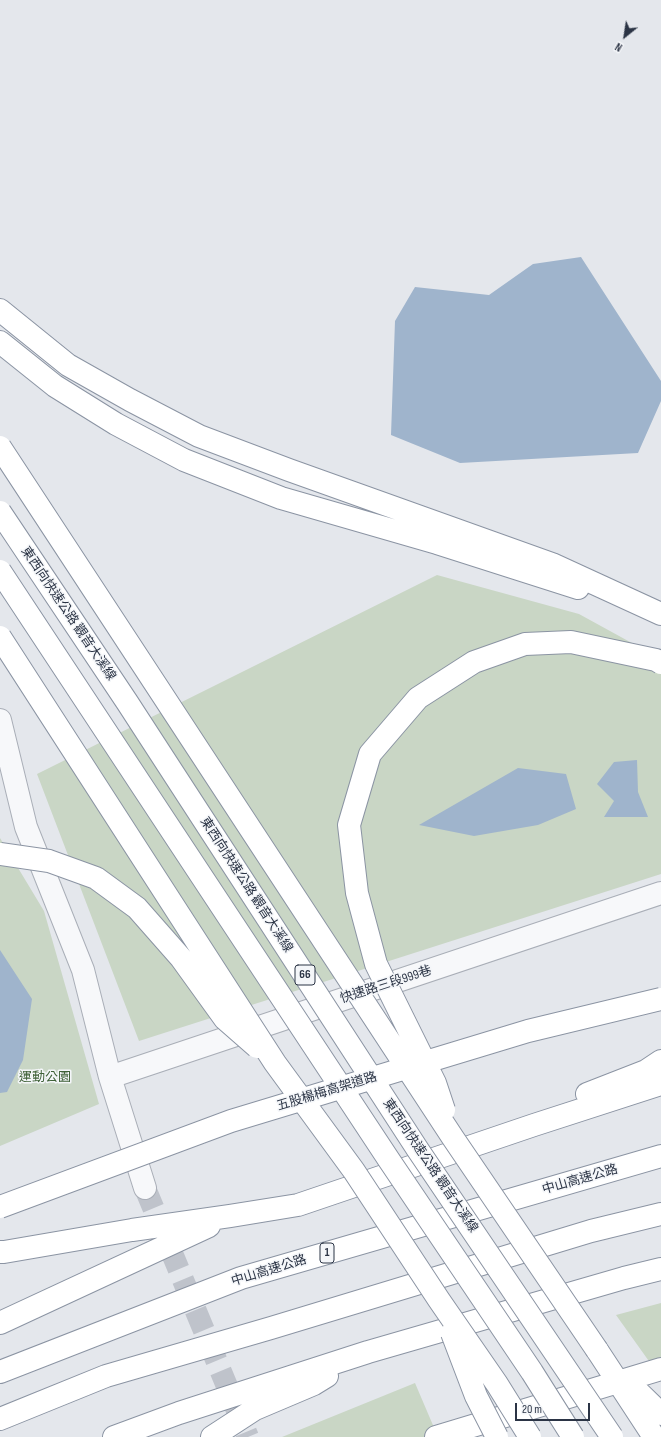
<!DOCTYPE html>
<meta charset="utf-8">
<style>
body{margin:0}
#map{position:relative;width:661px;height:1437px;overflow:hidden;background:#e4e7ec;font-family:"Sofia Sans Condensed",sans-serif}
canvas{display:block}
.north{position:absolute;left:605px;top:16px;width:40px;height:40px;-webkit-text-stroke:3px #f4f6f9;paint-order:stroke;rotate:210deg;font-size:11px;font-weight:700;line-height:16px;text-align:center;color:#2b3445}
.north::after{content:'';display:block;margin:auto;width:14px;height:18px;background:#2b3445;clip-path:polygon(50% 0,100% 100%,50% 72%,0 100%)}
.scale{position:absolute;left:515px;top:1403px;width:75px;height:18px;box-sizing:border-box;border:2px solid #2b3445;border-top:0;padding-left:5px;font-size:12px;line-height:14px;white-space:nowrap;color:#2b3445;-webkit-text-stroke:3px #f4f6f9;paint-order:stroke}
</style>
<div id="map">
<canvas width="661" height="1437"></canvas>
<div class="north">N</div>
<div class="scale">20 m</div>
</div>
<script>
const c = document.querySelector('canvas').getContext('2d');
c.lineJoin = 'round';
function paint(path, color) { c.fillStyle = color; c.fill(path, 'evenodd'); }
function trace(path, color, width, dash) { c.strokeStyle = color; c.lineWidth = width; c.lineCap = dash ? 'butt' : 'round'; c.setLineDash(dash || []); c.stroke(path); }
function write(font, color, halo, rows, align = 'center') {
  c.font = font + ' "Sofia Sans Condensed","Noto Sans TC",sans-serif'; c.lineWidth = 3; c.setLineDash([]); c.textBaseline = 'middle'; c.strokeStyle = halo; c.fillStyle = color; for (const [text, x, y, turn = 0] of rows) {
    c.save(); c.translate(x, y); c.rotate((+turn || 0) * Math.PI / 180); c.textAlign = isNaN(turn) ? turn : align; if (halo) c.strokeText(text, 0, 0); c.fillText(text, 0, 0); c.restore();
  }
}
const green = new Path2D(`
 M437,575l142,39 82,45v215l-522,167 -102,-267z
 M0,838l44,73 55,193 -99,42z
 M661,1303v75l-45,-63z
 M415,1383l23,54h-156z`);
const water = new Path2D(`
 M581,257l80,124v20l-23,52 -178,10 -69,-28 4,-114 20,-34 74,8 44,-31z
 M637,760l1,32 10,25h-44l10,-16 -17,-17 17,-22z
 M518,768l48,6 10,35 -38,16 -64,11 -55,-11z
 M0,950l32,49 -9,61 -16,32 -7,1z`);
const minorTunnel = new Path2D(`
 M145,1188l103,249`);
const minor = new Path2D(`
 M0,720l26,107 57,143 27,107 35,111
 M110,1077l551,-184`);
const highway = new Path2D(`
 M0,310l68,55 62,35 69,36 90,34 263,94 109,50
 M0,342l55,44 61,38 68,36 97,38 156,45 141,45
 M587,1094l59,-23 15,-10
 M0,1252h4l128,-22 98,-14 68,-11 236,-80 127,-41
 M0,1323l209,-97
 M597,1350l57,87
 M0,1372l241,-94 420,-122
 M629,1383l32,31
 M0,1419l106,-43 165,-48 320,-97 70,-17
 M114,1437l65,-24 189,-61 256,-74 37,-9
 M212,1437l43,-28 59,-25 13,-8
 M436,1437l225,-68`);
const highwayBridge = new Path2D(`
 M0,447l453,691 144,212
 M0,512l127,190 291,448 194,287
 M0,571l389,589 143,212 41,65
 M0,637l275,426 79,108 85,129 58,84 33,53
 M0,854l49,7 47,17 41,30 44,50 44,61 32,28
 M444,1110l-9,-27 -59,-119 -19,-71 -8,-68 21,-71 48,-56 56,-36 51,-18 46,-2 85,18 5,3
 M0,1207l231,-86 297,-90 133,-32
 M452,1333l24,63 21,41`);
const shields = [
 [305,975,20],
 [327,1253,14]
];
const shieldNames = [
 ["66",305,975],
 ["1",327,1253]
];
const streetNames = [
 ["東西向快速公路 觀音大溪線",68,614,56],
 ["東西向快速公路 觀音大溪線",246,885,57],
 ["快速路三段999巷",386,985,-18],
 ["五股楊梅高架道路",327,1092,-17],
 ["東西向快速公路 觀音大溪線",430,1166,56],
 ["中山高速公路",580,1180,-16],
 ["中山高速公路",269,1271,-17]
];
const parkNames = [
 ["運動公園",45,1078]
];
paint(green, '#c9d6c5');
paint(water, '#9fb4cc');
trace(minorTunnel, '#bfc3cb', 22, [22, 11]);
trace(minor, '#a9aeb7', 24);
trace(highway, '#8b94a3', 24);
trace(minor, '#f7f8fa', 22);
trace(highway, '#fff', 22);
trace(highwayBridge, '#8b94a3', 24, []);
trace(highwayBridge, '#fff', 22);
for (const [x, y, w] of shields) { const box = new Path2D(); box.roundRect(x - w / 2, y - 10, w, 20, 3); c.fillStyle = '#f4f6f9'; c.fill(box); trace(box, '#2b3445', 1); }
write('bold 12px', '#2b3445', null, shieldNames);
write('13px', '#2b3445', '#f4f6f9', streetNames);
write('13px', '#3f6138', '#f4f6f9', parkNames);
</script>
